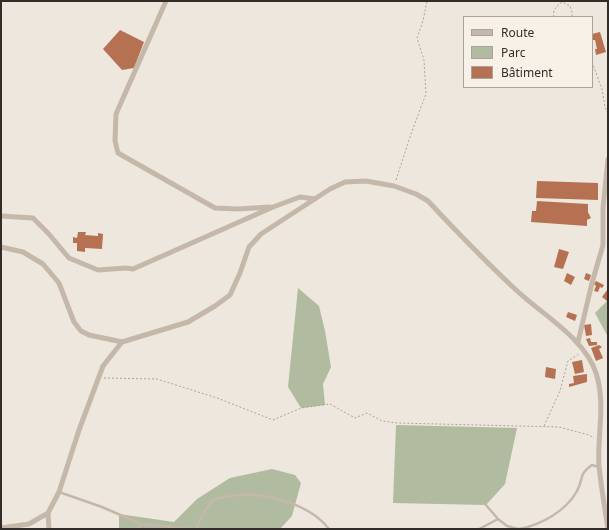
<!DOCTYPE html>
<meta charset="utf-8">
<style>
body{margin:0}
#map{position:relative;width:609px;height:530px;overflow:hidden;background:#eee7dd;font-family:"Noto Sans",sans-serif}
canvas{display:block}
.frame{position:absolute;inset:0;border:2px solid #332d29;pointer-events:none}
.legend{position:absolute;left:463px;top:16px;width:130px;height:72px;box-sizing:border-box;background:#f7f1e8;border:1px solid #a9a39c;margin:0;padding:5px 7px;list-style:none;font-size:12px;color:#332d29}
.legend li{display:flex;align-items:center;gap:8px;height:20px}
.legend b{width:20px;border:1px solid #a9a39c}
</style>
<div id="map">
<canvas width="609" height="530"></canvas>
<div class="frame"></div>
<ul class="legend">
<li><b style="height:5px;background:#c5b8aa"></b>Route</li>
<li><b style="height:11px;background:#b0bb9f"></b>Parc</li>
<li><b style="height:11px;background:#b67153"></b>Bâtiment</li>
</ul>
</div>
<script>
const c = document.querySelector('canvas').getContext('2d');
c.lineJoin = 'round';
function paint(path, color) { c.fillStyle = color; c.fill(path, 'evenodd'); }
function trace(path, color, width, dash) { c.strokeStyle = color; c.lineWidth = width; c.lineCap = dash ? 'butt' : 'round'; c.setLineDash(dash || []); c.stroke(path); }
const green = new Path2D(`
 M298,288l21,18 6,25 6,36 -8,17 2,21 -24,3 -13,-21z
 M608,300v37l-13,-24z
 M396,425l121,3 -12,56 -19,21 -93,-2z
 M272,469l23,6 6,8 -9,33 -12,13h-161v-15l55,8 23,-23 33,-21z`);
const building = new Path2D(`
 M120,30l24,12 -10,26 -12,2 -19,-21z
 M600,32l6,20 -10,3 -1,-6h2l-2,-9h-3v-6z
 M537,181l61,2v17l-62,-2z
 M537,201l51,3v8l3,6 -4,2v6l-56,-4 1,-11h4z
 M78,232h8l-1,3 13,1v-3l5,1 -1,15 -17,-1v4l-8,-1v-8h-4v-6l4,1z
 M559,249l10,3 -6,17 -9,-2z
 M567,273l8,4 -4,8 -7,-4z
 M586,273l5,2 -2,6 -5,-2z
 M596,281l8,4 -2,3 -2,-1 -2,5 -4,-1 2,-5 -2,-2z
 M607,290l1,1 -1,10 -5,-4z
 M568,312l9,3 -2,6 -9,-4z
 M591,324l1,11 -6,1 -2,-11z
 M590,338l1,4h6v3l-8,1 -3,-7z
 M599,345l3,2 -3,2 4,9 -7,3 -5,-13z
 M582,360l2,12 -9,2 -3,-12z
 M546,367l10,2 -1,10 -10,-2z
 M587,374v8l-18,5v-3l5,-1 -1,-7z`);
const path = new Path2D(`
 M554,17c-2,-7 3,-11 8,-15l8,4 2,6v5
 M592,62l10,27 3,18 3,7
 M396,180l16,-49 14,-37 -2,-34 -7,-22 6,-17 4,-20
 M104,378l53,1 60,19 56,22 28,-12 29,-4 25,14 12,-5 15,8 15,2 162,4 30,8 5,3
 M544,426l16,-35 8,-30 11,-7`);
const service = new Path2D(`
 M59,492l43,15 39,17 51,5
 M486,505l12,14
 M137,529l4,-5
 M196,529c4,-10 9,-21 17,-29 3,-2 8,-2 12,-3 32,-8 83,5 104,32
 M479,529l19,-10 9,7 11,3
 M519,529c22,-4 47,-18 58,-38 7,-13 1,-16 15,-26l7,2`);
const minor = new Path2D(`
 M166,1l-50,113 -1,27 3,12 97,55 23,1 32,-2
 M1,216l32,2 15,15 21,25 29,12 28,-2 7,1 140,-62 27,-10 15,2
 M1,247l22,5 20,12 16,19 15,39 7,9 8,4 33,7 66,-20 27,-16 15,-11 10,-22 9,-26 12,-13 69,-45 15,-7 21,-1 28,5 22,8 12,7c28,30 57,60 87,88 26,25 70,49 81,84 10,30 1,62 3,93 2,21 6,42 9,63
 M578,342l14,-59 11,-38v-37l5,-49
 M48,513l1,16
 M1,528l28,-4 19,-11 11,-21 20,-62 24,-64 19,-24`);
paint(green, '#b0bb9f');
paint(building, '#b67153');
trace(path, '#b0a295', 1, [2, 2]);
trace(service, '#c5b8aa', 2.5);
trace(minor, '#c5b8aa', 5);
</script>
